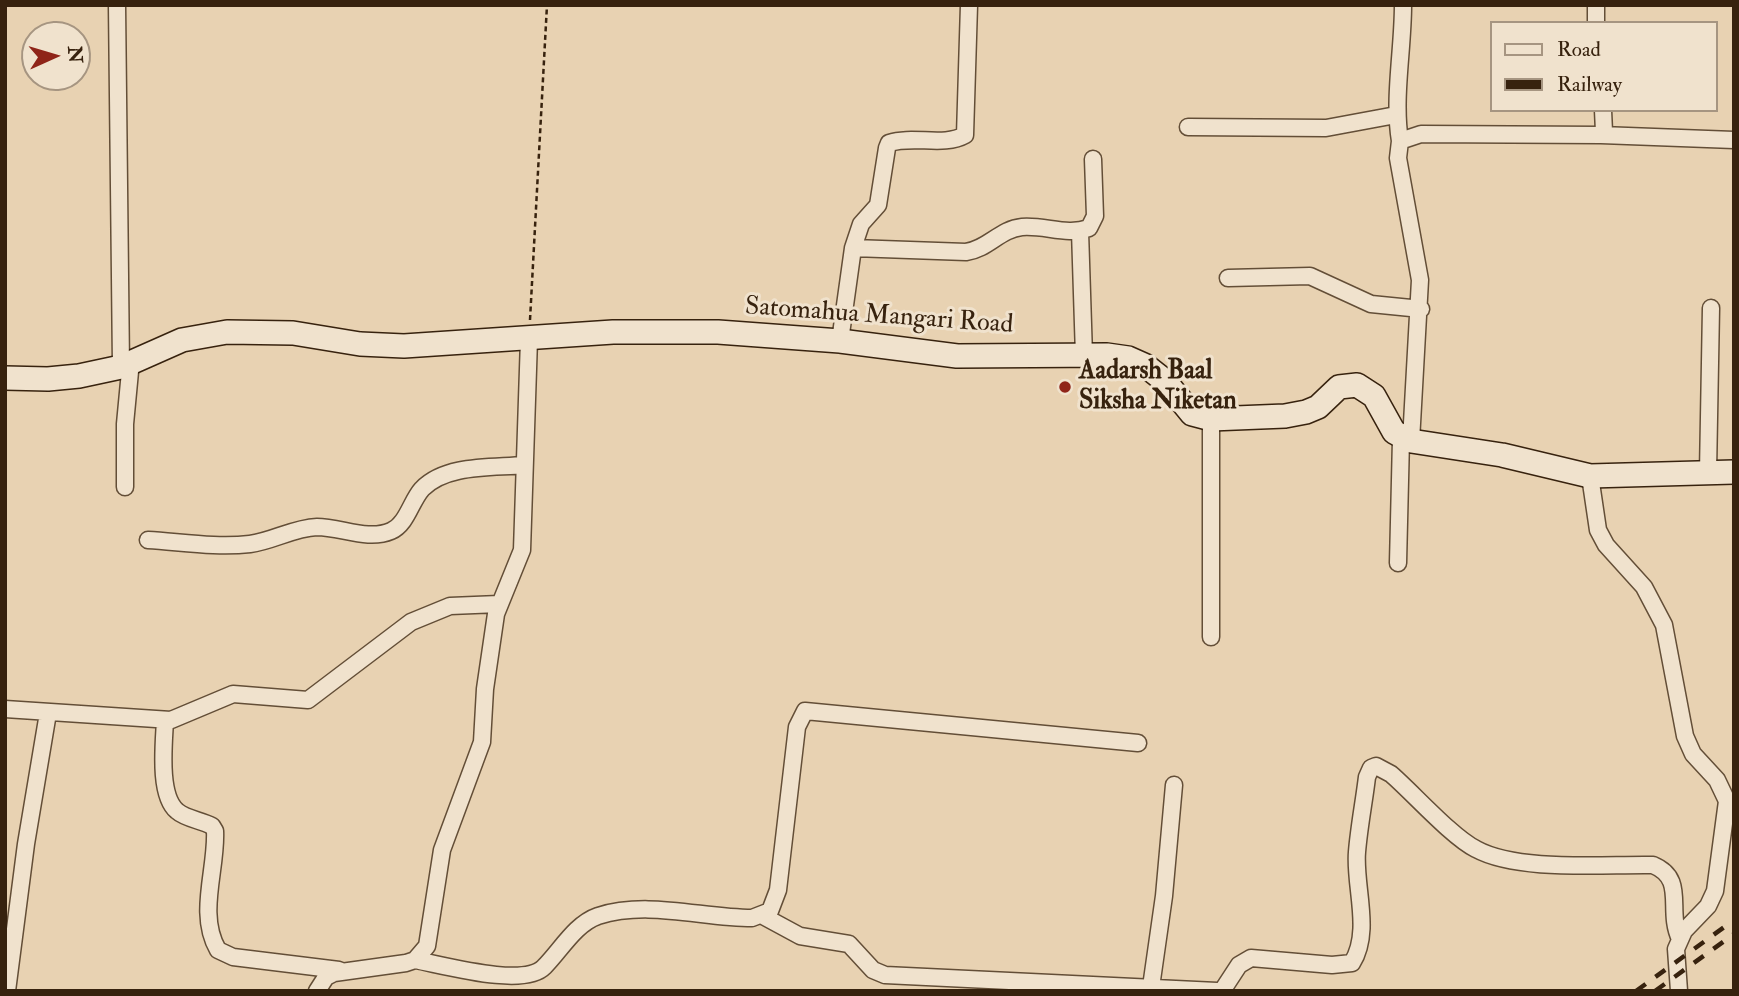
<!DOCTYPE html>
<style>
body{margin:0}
#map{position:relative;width:1739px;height:996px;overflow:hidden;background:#e8d2b2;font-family:"IM FELL Double Pica",serif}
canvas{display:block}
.frame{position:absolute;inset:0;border:7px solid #37220e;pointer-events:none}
.legend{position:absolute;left:1490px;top:21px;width:228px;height:91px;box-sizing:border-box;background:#f0e2cd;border:2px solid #a69581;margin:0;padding:9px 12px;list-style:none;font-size:21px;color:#37220e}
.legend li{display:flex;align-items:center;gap:14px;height:35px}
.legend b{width:35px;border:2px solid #a69581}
.north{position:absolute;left:21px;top:21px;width:70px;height:70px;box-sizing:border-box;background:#f0e2cd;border:2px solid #a69581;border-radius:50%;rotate:86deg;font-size:19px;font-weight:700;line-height:28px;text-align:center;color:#37220e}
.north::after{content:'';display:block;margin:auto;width:24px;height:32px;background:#8f2418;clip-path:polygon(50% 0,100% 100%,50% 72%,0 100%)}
</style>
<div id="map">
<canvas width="1739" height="996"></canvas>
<div class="frame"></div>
<ul class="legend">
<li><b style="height:9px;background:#f0e2cd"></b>Road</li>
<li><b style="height:9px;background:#37220e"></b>Railway</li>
</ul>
<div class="north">N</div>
</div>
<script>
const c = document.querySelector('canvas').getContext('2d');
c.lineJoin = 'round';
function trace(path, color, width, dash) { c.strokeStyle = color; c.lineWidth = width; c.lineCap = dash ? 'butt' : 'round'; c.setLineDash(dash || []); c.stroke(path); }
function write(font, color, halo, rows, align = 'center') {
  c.font = font + ' "IM FELL Double Pica",serif'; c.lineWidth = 6; c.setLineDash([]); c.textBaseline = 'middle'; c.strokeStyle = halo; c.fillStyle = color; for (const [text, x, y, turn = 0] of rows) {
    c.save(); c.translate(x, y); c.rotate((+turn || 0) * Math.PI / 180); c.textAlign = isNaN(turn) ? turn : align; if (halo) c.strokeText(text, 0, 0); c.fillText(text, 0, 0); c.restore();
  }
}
const path = new Path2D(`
 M530,320l17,-315`);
const street = new Path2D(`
 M117,5l4,362
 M1596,5v18
 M1188,127l138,1 70,-13
 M1601,135l133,5
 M1400,141c-7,-43 3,-91 3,-136
 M1080,231l4,125
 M853,248l113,4c22,-3 34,-23 56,-25 23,-2 45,9 67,1l6,-12 -2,-57
 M1228,278l82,-2 61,28 50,5
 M840,341l13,-93 8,-24 17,-19 9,-57 2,-5c24,-8 55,4 76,-8l4,-130
 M1211,419v218
 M1411,441l9,-161 -22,-122 2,-17 21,-7 180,1 3,-3 -1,-22
 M1708,472l3,-164
 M1590,476l8,54 8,15 38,42 20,38 21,111 8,18 24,26 10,21 -12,90 -7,15 -24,25 -8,18 3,42
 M125,487v-63l6,-63
 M148,540c33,2 69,8 102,4 23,-3 43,-16 67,-17 24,0 51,14 74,4 16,-7 20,-30 31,-42 24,-25 71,-21 102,-24
 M1398,563l3,-124
 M5,709l166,11 62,-26 75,6 103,-78 39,-16 49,-2
 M165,720c-1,23 -7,75 12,91 9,8 24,9 35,15l3,5c2,38 -18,83 3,119l15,7 106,13
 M763,916l37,20 49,8 24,26 12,5 332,16
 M415,960c28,5 109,28 129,7 17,-17 31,-43 54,-51 50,-16 104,2 154,2l18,-7 8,-21 19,-163 8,-16 333,32
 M1151,987l13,-91 10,-111
 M7,991l19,-147 22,-131
 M317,991l9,-14 8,-4 72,-10 9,-3 12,-14 15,-96 40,-108 3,-53 11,-75 26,-64 7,-211
 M1222,991l17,-26 12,-7 81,7 20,-2c20,-32 2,-77 5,-111 2,-25 7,-50 10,-75l4,-9 5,-2 15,8c22,19 61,63 85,75 42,23 128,15 177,16 34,14 13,45 27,74`);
const secondary = new Path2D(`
 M5,378l43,1 31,-3 42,-9 61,-27 45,-8 66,1 67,11 44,2 209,-14h105l122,9 117,15 150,-1 21,3 18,8 19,15 27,33 19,5 74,-3 21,-4 12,-5 21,-20 18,-2 17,11 20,36 17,9 91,14 88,21 144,-4`);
const rail = new Path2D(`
 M1636,991l98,-71
 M1655,991l79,-57`);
const markers = [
 [1065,387,7,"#8f2418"]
];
const streetNames = [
 ["Satomahua Mangari Road",879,317,4]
];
const poiNames = [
 ["Aadarsh Baal",1079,372],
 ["Siksha Niketan",1079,402]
];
trace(street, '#634e37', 19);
trace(secondary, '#37220e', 26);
trace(path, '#37220e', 2.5, [5, 3.5]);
trace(street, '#f0e2cd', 16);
trace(secondary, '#f0e2cd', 23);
trace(rail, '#37220e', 4.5, [12, 12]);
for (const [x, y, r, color] of markers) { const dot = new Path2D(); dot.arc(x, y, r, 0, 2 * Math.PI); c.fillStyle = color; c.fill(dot); trace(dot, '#f0e2cd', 2.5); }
write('26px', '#37220e', '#f0e2cd', streetNames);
write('bold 26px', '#37220e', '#f0e2cd', poiNames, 'left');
</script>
